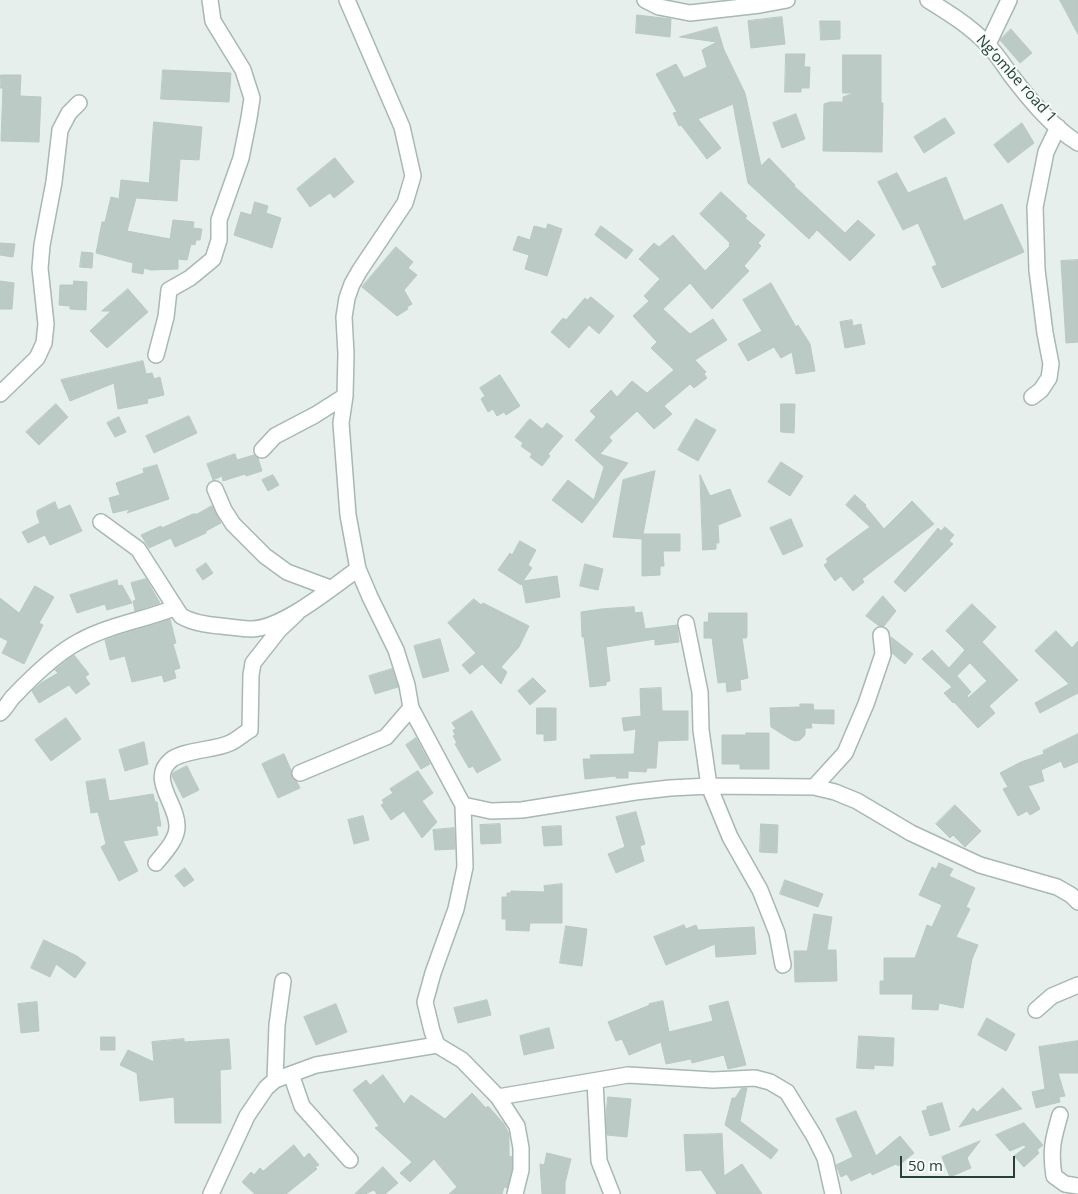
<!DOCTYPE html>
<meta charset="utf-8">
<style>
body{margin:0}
#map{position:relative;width:1078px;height:1194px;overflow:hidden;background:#e6efeb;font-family:"Open Sans",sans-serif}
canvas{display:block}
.scale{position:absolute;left:900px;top:1156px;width:115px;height:22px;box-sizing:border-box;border:2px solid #24423a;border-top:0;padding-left:6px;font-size:15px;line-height:18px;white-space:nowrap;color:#24423a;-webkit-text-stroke:4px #f7fbf9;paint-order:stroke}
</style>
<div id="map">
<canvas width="1078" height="1194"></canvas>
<div class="scale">50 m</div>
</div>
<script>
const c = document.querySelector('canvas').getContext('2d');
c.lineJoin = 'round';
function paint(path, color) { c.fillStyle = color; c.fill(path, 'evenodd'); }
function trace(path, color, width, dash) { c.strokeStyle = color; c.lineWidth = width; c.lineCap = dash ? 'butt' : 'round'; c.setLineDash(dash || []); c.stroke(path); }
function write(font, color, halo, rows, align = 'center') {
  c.font = font + ' "Open Sans",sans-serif'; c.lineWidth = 4; c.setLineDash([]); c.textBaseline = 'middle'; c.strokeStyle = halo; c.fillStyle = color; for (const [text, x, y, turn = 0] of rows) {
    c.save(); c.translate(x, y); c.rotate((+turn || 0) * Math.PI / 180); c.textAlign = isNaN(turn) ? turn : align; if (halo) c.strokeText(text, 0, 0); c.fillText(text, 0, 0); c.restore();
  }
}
const building = new Path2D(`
 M1060,0h18v34z
 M637,15l34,4 -1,18 -34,-4z
 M782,17l3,27 -34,4 -3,-27z
 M820,21h20v18l-19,1z
 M717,27l7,23 21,43 16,73 8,-8 26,27 -1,1 51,47 13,-13 17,15 -25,26 -33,-31 -8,9 -61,-56 -15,-79 -35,15 23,29 -14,11 -26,-34 -2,1 -6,-13 4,-1 -21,-38 20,-10 8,14 23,-11 -5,-17 15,-8 -37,-5z
 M1011,29l21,24 -12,10 -20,-23z
 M786,54h19l-1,13h6l-1,21h-8v4h-16z
 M843,55h38v48h2l-1,49 -59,-1 1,-47 6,-2h13v-5l11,-4h-11z
 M163,70l68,3 -2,29 -68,-3z
 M1,75h20l-1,21 21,1 -2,45 -38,-1 2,-53h-3z
 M796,114l9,25 -23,9 -9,-25z
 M945,118l10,15 -31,20 -10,-16z
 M154,122l48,5 -3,33 -19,-1 -3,42 -41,-3 -9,33 43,8 3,-19 21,2 -1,6 9,1 -2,11h-4l-1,5 -4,-1 -4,16 -9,-1v10l-27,1 -7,-2 -1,6 -11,-2 1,-9 -37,-10 6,-31h3l6,-25 8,2 2,-19 28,3z
 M1022,123l12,20 -26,20 -14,-18z
 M335,158l19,24 -20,16 -4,-5 -20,14 -13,-18z
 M897,173l11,20 38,-16 18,44 38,-17 22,48 -82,36 -10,-21 5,-2 -19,-42 -15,7 -25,-48z
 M721,192l26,24 -2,2 20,17 -7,8 3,3 -17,20 5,5 -37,38 -22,-26 -27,26 27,25 23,-15 14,21 -32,20 11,12 -2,2 3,4 -13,10 -4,-4 -26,22 8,8 -18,15 -17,-18 -28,26 3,4 -12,13 28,9 -46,60 -30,-23 16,-20 26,20 10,-33 -29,-27 21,-23 -6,-6 21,-21 6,7 15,-16 15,12 27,-23 -23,-22 6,-6 -24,-26 16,-15 -5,-5 16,-17 -21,-20 15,-16 5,4 14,-12 32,36 25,-25 -1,-1 1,-2 -30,-29z
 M255,202l13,4 -2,7 15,5 -9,30 -38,-13 7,-23 10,3z
 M548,224l14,5 -15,47 -22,-7 4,-14 -16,-5 5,-14 12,4 4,-14 12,3z
 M601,226l32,24 -7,9 -31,-24z
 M0,243l15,1 -2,13 -13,-2z
 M396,247l17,15 -5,6 9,7 -13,15 8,14 -5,3 1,2 -11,7 -35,-29z
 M82,252l11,1 -1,15 -12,-1z
 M1078,260v82l-12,1 -5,-82z
 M0,281l14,2 -2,26h-12z
 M74,281l13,1 -1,28 -16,-1v-3l-11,-1 1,-20h13z
 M771,283l25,44 2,-2 12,19 5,27 -19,3 -4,-22 -11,6 -7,-11 -26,14 -10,-17 24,-13 -19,-31z
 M128,289l20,23 -41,36 -17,-17 21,-20h-9z
 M591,297l23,19 -15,18 -10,-9 -20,23 -18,-16 12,-14 3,2 19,-22 2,2z
 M852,320l1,6 8,-2 4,20 -20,4 -5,-26z
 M143,361l3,13 6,-1 2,6 6,-2 4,18 -17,4 1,4 -30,6 -4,-26 -44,18 -9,-21z
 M500,375l20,31 -14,9 -2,-3 -7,4 -4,-7 -5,3 -7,-13 4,-3 -5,-8z
 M56,404l12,13 -29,28 -13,-13z
 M781,404h14l-1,29 -13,-1z
 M189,416l8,17 -43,20 -8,-17z
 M119,417l7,15 -11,5 -8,-14z
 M530,419l12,10 5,-6 16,13 -15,18 2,2 -8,10 -12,-9 2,-3 -11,-8 2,-3 -8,-6z
 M696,419l20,11 -18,31 -20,-11z
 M235,454l2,6 17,-5 4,3 4,13 -16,5 -1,-2 -22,7 -1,-5 -9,4 -6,-16z
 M781,462l22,14 -13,20 -22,-14z
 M157,465l12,34 -42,14 3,-4 -17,4 -4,-15 11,-3 -4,-12 28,-10 -1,-4z
 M655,471l-12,63h37v17h-17l1,15h-4v9l-18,1v-37l-29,-2 10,-57z
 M273,475l6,10 -11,6 -6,-11z
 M700,475l10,21 20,-7 11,27 -23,9 1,18h-3v6l-13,1z
 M855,495l11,10 -1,1 19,23 28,-28 22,23 -72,55 2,3 -11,9 -12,-15 -6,5 -11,-16 4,-3 -2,-3 44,-32 -24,-22z
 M55,502l3,8 12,-5 12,26 -32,14 -5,-10 -17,8 -6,-11 18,-9 -3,-8v-4z
 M212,506l9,17 -15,8v2l-31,14 -4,-9 -22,10 -8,-13 20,-9 1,2 31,-14h4z
 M791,519l12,27 -20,9 -13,-27z
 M945,527l9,8 -5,6 4,3 -48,48 -11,-10 44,-54 3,3z
 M520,541l16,9 -8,15 4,3 -9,13 34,-5 3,21 -34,6 -4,-21 -1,3 -23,-15 12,-17 2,2z
 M206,563l7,10 -10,7 -7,-10z
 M585,564l18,5 -5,21 -18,-4z
 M146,579l14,24 -25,8 -2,-10 3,-1 -5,-17z
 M117,580l1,6 4,-1 10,18 -25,7 -2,-6 -28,9 -7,-18z
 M35,586l19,11 -15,26 4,2 -19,39 -22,-11 6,-12 -8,-4v-39l19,15z
 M883,596l13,15 -12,15h-5l-13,-10z
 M474,599l7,6 2,-2 46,23 -10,21 -18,20 6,5 -6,12 -19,-20 -12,10 -8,-9 14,-12 -28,-30z
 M972,604l24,23 -14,15 36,38 -29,26 6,7 -17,15 -24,-26 -1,1 -9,-10 8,-6 -30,-28 10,-9 17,18 16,-18 -19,-19zM970,663l17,18 -19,17 -1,-2 4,-4 -14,-16z
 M634,607l1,6 7,-1 3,17 32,-4 2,17 -24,3v-6l-49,8 4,34 -4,1v3l-16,2 -6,-50h-2l-1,-25 20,-3z
 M709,613h38v23l-1,2h-4l6,40 -8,2 1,10 -14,2 -1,-10 -8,1 -6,-45h-8v-16h4z
 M170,619l6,24 -3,1 7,24 -6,2 2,8 -12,4 -2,-7 -30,7 -7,-26 -15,4 -5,-20z
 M1056,631l16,17 6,-7v52l-38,20 -5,-10 34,-19 -34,-33z
 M891,637l22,17 -8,10 -13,-11z
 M440,639l9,32 -26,7 -9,-32z
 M74,655l15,19 -4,3 5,7 -14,10 -7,-9 -30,18 -7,-12 9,-8 17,-10 -3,-3z
 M392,669l6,18 -23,7 -6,-18z
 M533,678l13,13 -16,14 -12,-14z
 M661,688l1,23h26v29l-30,1 -2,27h-9l-1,4 -18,-1v7h-12v-2l-31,3 -2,-20h8l-1,-4 44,-1 2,-25 -12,2 -2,-13 19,-2 -1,-27z
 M800,704h13l1,6h20v14l-23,-1 1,5h-7v7l-5,5 -5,1 -5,-2 -19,-12 -1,-19 30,-1z
 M537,708h19v32l-12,1v-7h-7z
 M472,711l29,49 -24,13 -4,-7 -4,2 -14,-24 2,-1 -4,-7 2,-1 -2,-5 3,-1 -4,-6z
 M66,718l15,21 -30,22 -16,-21z
 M746,733h23v36h-29v-5h-18v-29h24z
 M1078,734v28l-14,6 -3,-7 -20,9 3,11 -16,5 12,23 -10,6 -3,-4 -9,5 -15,-27 5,-2 -8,-14 21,-11 23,-8 -1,-3z
 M416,738l14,26 -9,5 -15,-24z
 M144,742l4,22 -23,7 -6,-21z
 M284,754l7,16 1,7 5,5 3,6 -22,10 -16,-34z
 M187,766l12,24 -16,8 -11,-22 1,-3z
 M418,771l15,22 -11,8 15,21 -15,16 -18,-27 -13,9 -10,-15 3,-2 -2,-3 11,-7 -3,-4z
 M105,779l4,22 44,-7 2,8h2l4,24h-5l2,9 -35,6 15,30 -19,10 -18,-34 5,-3 -8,-32 -7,1 -5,-31z
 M955,805l26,26 -16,16 -12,-12 -3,3 -14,-14z
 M636,812l9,32 -5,2 4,15 -28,12 -8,-19 17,-7 -9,-30z
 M363,816l6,24 -15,4 -6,-24z
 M500,824l1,19 -20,1 -1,-19z
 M761,824l17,1 -1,28 -17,-1z
 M561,826l1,19 -18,1 -2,-19z
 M454,828l1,21 -20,1 -2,-20z
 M939,863l14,6 -4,7 26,12 -9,19 4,2 -14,28 22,8 -6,14 -9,49 -24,-5 -1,7 -26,-1 1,-15h-33v-13h4v-23h31l12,-33 5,2 10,-22 -23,-10 13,-28 4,2z
 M185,868l9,12 -10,7 -9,-11z
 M785,880l38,14 -5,13 -38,-13z
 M562,884v39h-32l-1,8 -23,-1v-11h-4v-22h5v-4h4v-2l34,1 -1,-6z
 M814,914l18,3 -5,33h9l1,31 -42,1 -1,-31h13z
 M684,925l2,4 10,-4 2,5 56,-3 2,27 -40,3 -1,-13 -49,21 -12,-28z
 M566,926l21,3 -5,37 -22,-3z
 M44,940l33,16 9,7 -11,15 -19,-14 -6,13 -19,-9z
 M487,1000l4,15 -33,8 -4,-15z
 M663,1001l6,31 44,-11 -4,-15 19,-5 18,64 -18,4 -4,-14 -32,8 -1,-4 -25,5 -5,-22 -32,13 -7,-16 -6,2 -8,-19 42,-17 -1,-1z
 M37,1002l2,29 -18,2 -3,-29z
 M336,1004l11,28 -31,13 -12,-28z
 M987,1018l28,16 -9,17 -28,-16z
 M549,1028l5,20 -30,7 -4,-19z
 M859,1036l35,2 -1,28 -19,-1v4l-17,-1z
 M101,1037h14v13h-14z
 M184,1039v3l45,-3 2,30 -11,1 1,53h-46l-1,-26 -34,4 -3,-28 -17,-8 8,-15 26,12 -2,-20z
 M1078,1041v32h-20l7,23 -6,1 1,5 -24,6 -4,-16 13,-3 -6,-42z
 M383,1075l21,29 7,-9 34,24 27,-26 14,15 2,-2 16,18 5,10v22l3,1v12l-5,19 -3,-1 -2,7h-53l8,-7 -23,-28 -24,23 -10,-9 12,-11 -37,-34 4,-2 -26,-36 13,-10 4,5z
 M742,1088h5l-7,33 38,29 -7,9 -46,-34 7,-27h3z
 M1003,1088l19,21 -63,18 14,-19 4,4z
 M608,1097l23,2 -4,38 -20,-2 -1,-18z
 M942,1103l8,27 -20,6 -8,-25 5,-1v-3z
 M856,1111l20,45 24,-20 14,17 -16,13 -2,-2 -24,11 -1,-3 -20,9 -4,-7 -6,3 -5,-12 17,-8 -17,-38z
 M1024,1123l19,22 -6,5 2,3 -15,14 -10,-11 12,-9 -2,-2 -14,6 -14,-16z
 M722,1134l2,42 18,-12 20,30h-45l-16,-24 -15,1 -2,-36z
 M980,1141l-13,17 4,10 -21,9 -8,-20z
 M294,1145l10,13 5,-5 10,12 -4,2 2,2 -31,25h-31l-13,-12 9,-10 3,3 6,-7 3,3z
 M547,1153l24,6 -6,24v11h-23l-2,-30 4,1z
 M383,1167l15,16 -13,11h-8l-3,-4 -9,4h-10z`);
const street = new Path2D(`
 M347,0l55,127 11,49 -8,27 -45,67 -8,14 -5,14 -3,19 2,37 -1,42 -4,27 7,92 10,54 12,28 26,53 11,35 4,23 52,97 2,62 -9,42 -23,64 -8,29 7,29 5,14 25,15 36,37 19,29 4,22v22l-6,24
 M645,0l14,7 31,6 70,-8 27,-5
 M928,0c21,13 42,26 59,44 9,9 16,20 23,30 19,25 41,52 68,69
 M988,44l21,-44
 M156,355l10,-38 3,-27 21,-12 23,-19 6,-19v-20l22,-62 8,-40 3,-20 -9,-28 -30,-49 -3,-21
 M0,394l37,-36 7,-15 2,-19 -6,-56 2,-23 12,-63 6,-52 9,-17 10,-10
 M1032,397l9,-7 8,-12 2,-14 -6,-31 -8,-63 -2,-63 11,-55 12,-25
 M262,450l13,-14 40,-21 30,-19
 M215,489l9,21 9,14 32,32 22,16 43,16
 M101,522l37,27 43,67c12,7 26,9 40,10 10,1 21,3 31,3 32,-1 80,-42 106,-60
 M686,623l14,69 1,38 8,56 21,51 30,53 17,43 6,32
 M0,713c5,-4 8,-10 12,-15 18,-19 44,-45 68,-57 29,-16 64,-21 94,-33
 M300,773l86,-36 25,-29
 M814,787l31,-34 21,-49 17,-50 -2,-19
 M463,805l28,6 31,-1 113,-18 35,-4 39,-2 105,1 21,5 22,9 54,32 69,32 77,22 14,8 7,7
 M156,863c8,-10 21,-23 21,-36 1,-23 -29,-48 -6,-67 12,-10 45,-10 59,-17 7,-3 13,-9 20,-13l1,-55 2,-12 26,-33 18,-17
 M1036,1010l16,-14 26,-11
 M291,1074l11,32 48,54
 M275,1080l2,-55 6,-44
 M595,1081l4,80 13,33
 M498,1097l130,-22 85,5 42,-2 15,4 17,10 27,44 11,22 8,36
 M1060,1115c-7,24 -10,35 -6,61l11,8 13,2
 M211,1194l36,-78 19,-28 9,-8 41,-15 121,-20`);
const streetNames = [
 ["Ng’ombe road 1",1016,79,48]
];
paint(building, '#bbcac4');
trace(building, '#b8c9c2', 1);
trace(street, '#a8b8b2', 18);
trace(street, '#fff', 15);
write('15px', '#24423a', '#f7fbf9', streetNames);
</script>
